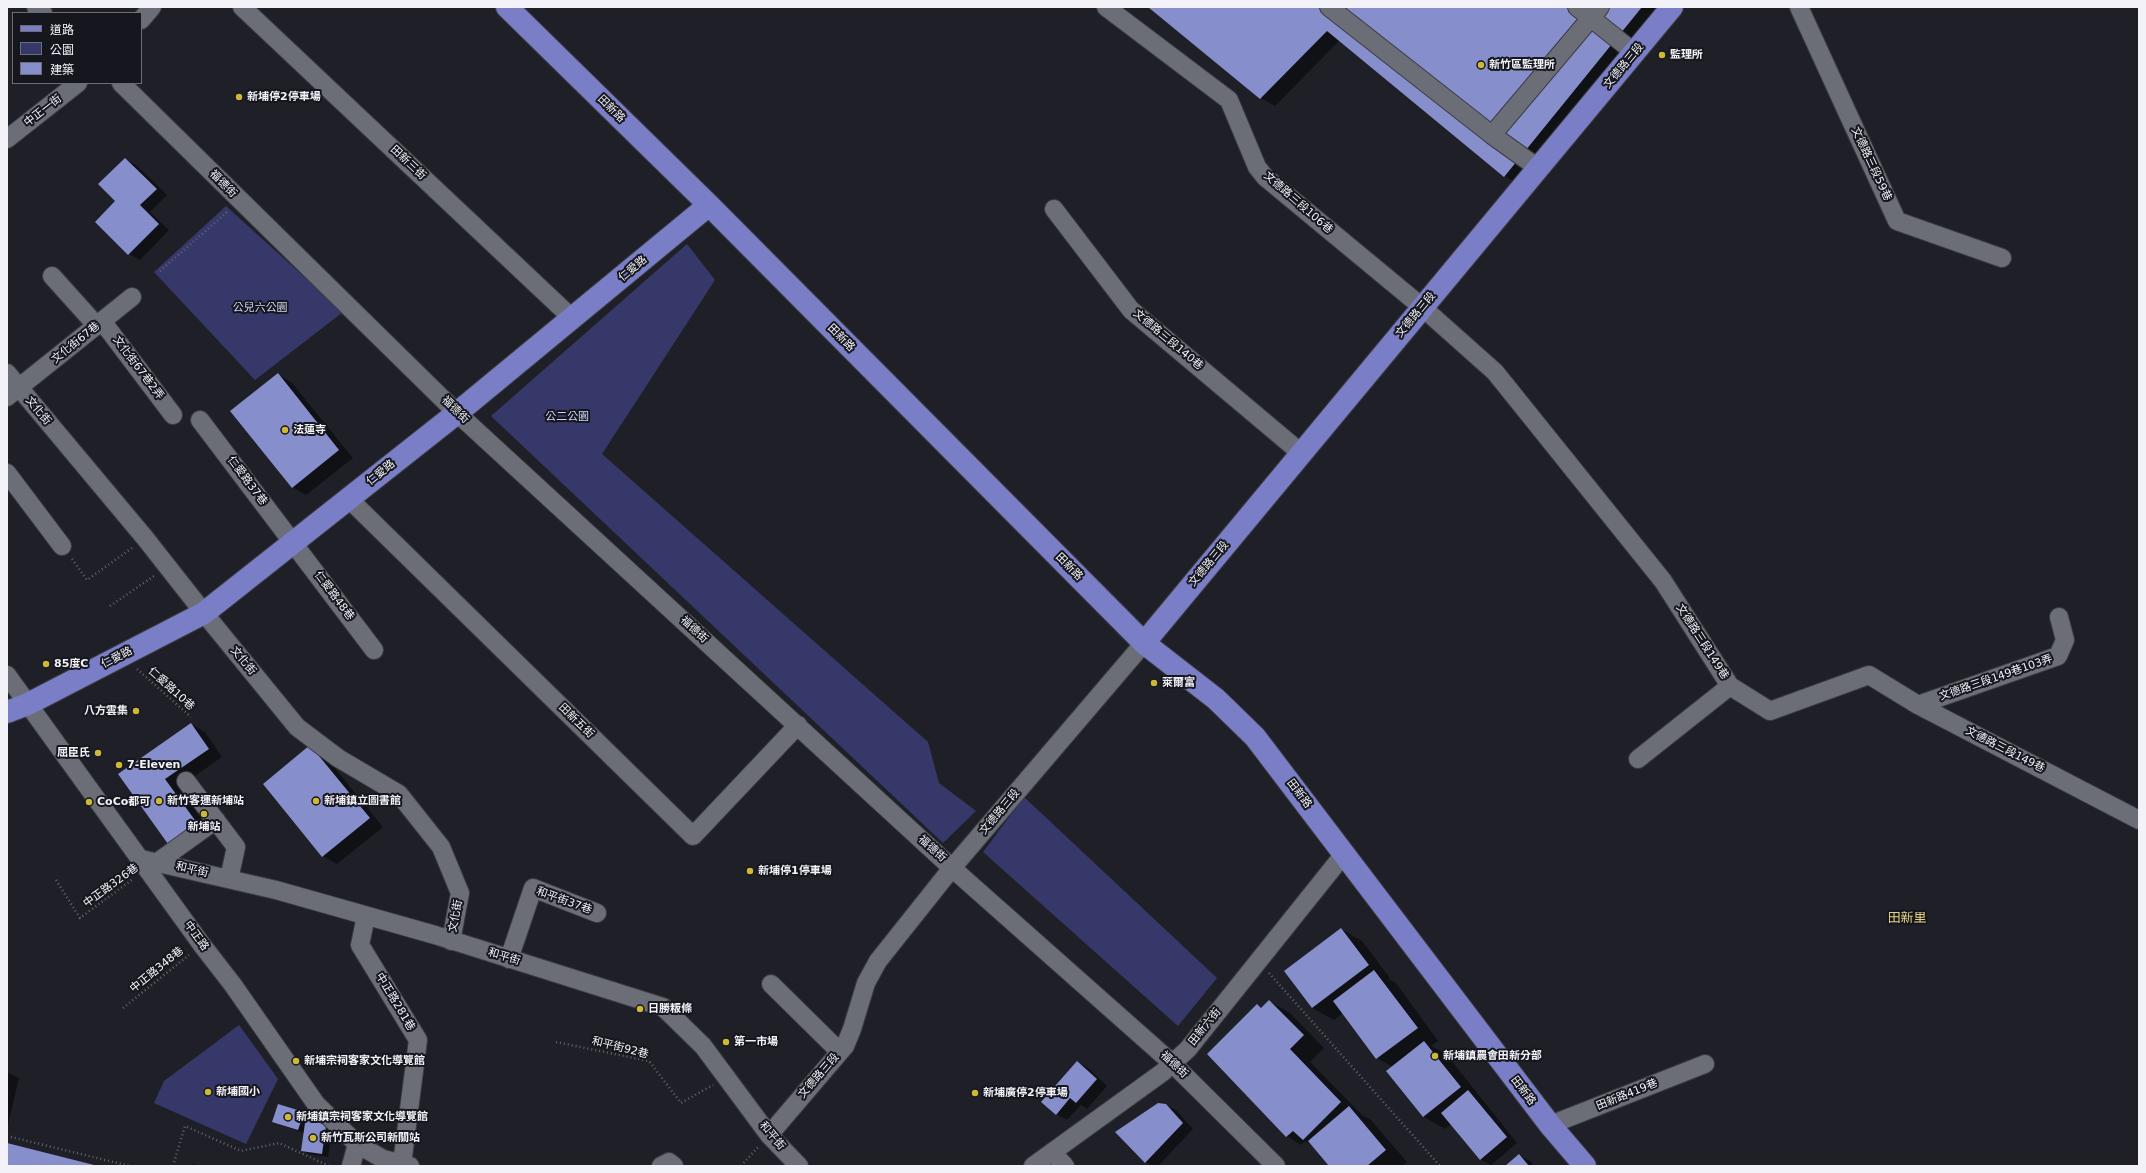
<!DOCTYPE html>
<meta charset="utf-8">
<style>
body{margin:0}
#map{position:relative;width:2146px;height:1173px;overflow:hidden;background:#1f2027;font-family:"DejaVu Sans","Noto Sans TC",sans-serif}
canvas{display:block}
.frame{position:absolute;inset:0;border:8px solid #f2f2f8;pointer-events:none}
.legend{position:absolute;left:12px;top:12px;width:130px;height:72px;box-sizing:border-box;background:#15161e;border:1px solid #6d6e75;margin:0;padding:5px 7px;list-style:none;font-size:12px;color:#f2f2f8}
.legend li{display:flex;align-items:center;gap:8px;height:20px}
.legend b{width:20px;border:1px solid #6d6e75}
</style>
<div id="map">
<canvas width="2146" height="1173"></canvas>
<div class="frame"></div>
<ul class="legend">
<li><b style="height:5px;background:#7a7ec7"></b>道路</li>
<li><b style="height:11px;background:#36386a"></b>公園</li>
<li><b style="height:11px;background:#878ecc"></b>建築</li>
</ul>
</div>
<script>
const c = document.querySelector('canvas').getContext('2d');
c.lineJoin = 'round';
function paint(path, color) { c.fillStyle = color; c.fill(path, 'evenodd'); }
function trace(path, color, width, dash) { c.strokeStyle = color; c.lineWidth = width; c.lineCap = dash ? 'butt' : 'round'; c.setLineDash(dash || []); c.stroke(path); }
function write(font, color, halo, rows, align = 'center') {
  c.font = font + ' "DejaVu Sans","Noto Sans TC",sans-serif'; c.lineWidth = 4; c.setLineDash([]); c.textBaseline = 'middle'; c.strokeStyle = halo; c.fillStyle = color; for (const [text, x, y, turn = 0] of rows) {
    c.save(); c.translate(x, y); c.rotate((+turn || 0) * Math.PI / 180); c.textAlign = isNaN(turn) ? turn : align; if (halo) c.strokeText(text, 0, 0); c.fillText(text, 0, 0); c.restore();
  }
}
const green = new Path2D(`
 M226,206l117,106 -88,68 -101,-108z
 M687,244l28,36 -113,174 326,288 11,41 37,28 -33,32 -452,-427z
 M1024,797l193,181 -39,48 -195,-174z
 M239,1025l39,54 -32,65 -92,-41 10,-22z`);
const shadow = new Path2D(`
 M1149,7h514l-145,177 -14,-8 -164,-136 -65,66 -14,-8z
 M125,159l11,6 31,30 -17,17 19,18 -29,30 -11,-6 -33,-32 20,-21z
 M278,374l14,9 61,75 -47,37 -14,-8z
 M191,724l14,8 17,25 -43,30 32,45 -91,-58z
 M310,746l14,9 59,72 -46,37 -14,-8z
 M1341,929l21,12 28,37 -2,1 8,4 42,58 -7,5 15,8 71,89 -26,22 -11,-6 -29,-35 -6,5 -21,-12 -37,-46 6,-4 -16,-9 -34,-45 -9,7 -22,-12z
 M1269,1001l21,12 34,35 -14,14 52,53 8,4 37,43 -5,4h-71l-19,-21 -7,-4 -4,4 -14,-9 -78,-82 49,-49 4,3z
 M1077,1062l11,6 19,18 -20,23 -6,-4 -14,15 -11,-6z
 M7,1072l12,6 -12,51z
 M1166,1105l11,6 16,18 -35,37h-6l-7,-4z
 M303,1113l29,18 -4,26 -19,-3 -7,-4 2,-17 -31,-11z
 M1519,1155l11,6 4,5h-28z
 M193,1164l7,2h-8z`);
const building = new Path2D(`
 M1148,7h494l-138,170 -177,-146 -67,68z
 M125,158l32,31 -17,16 19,19 -31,31 -33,-33 20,-21 -17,-17z
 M278,373l61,77 -47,38 -62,-77z
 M191,723l18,26 -44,30 32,44 -29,21 -50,-70z
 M310,745l60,73 -48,39 -59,-73z
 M1341,928l28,37 -57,43 -28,-37z
 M1374,970l44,58 -42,31 -43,-58z
 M1269,1000l35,35 -14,14 51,53 -38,38 -10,-9 -7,6 -79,-83 50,-50 4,4z
 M1424,1041l37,46 -38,30 -37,-46z
 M1077,1061l20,18 -21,24 -6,-5 -14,17 -15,-13z
 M1468,1090l39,47 -27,23 -39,-47z
 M1158,1103l8,1 17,19 -38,40 -30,-31z
 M278,1104l26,8 -6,18 -26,-8z
 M1349,1106l37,44 -19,16h-38l-21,-25z
 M306,1116l20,10 -4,28 -21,-3z
 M7,1143l87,22v1h-87z
 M1519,1154l10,12h-24z`);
const path = new Path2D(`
 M160,271l67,-59
 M72,559l15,21 45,-32
 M110,606l44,-30
 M137,669l54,48
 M56,880l24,38 53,-39
 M1269,973l171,193
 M123,1008l66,-53
 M556,1042l93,19 32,42 32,-18
 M7,1136l123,30
 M173,1166l12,-40 56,25 38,-8 50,23
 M741,1166l17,-19`);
const minor = new Path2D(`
 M36,7l7,6
 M242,7l331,312
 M1106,7l123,93 28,67 8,10 157,130 73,65 168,209 67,105 40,25 99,-36 49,30 221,115
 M1329,7l163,128 46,33
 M1577,7l58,46
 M1799,7l98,214 105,37
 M141,20l11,-13
 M121,83l336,330 495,455 220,195 104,103
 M1492,135l108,-128
 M7,139l71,-56
 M1054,209l77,101 170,143
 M52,276l45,50
 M102,321l71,94
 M7,373l138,165 59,75 93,114 41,31 61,36 42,53 19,46 -9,48
 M7,397l125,-100
 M200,420l174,230
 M7,473l55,73
 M349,499l344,337 105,-111
 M7,675l195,270 31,40 83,119 41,40 26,15 27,7
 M1918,705l140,-49 7,-16 -6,-23
 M1638,759l92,-73
 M186,781l50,66 -7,32
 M141,859l135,31 159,45 228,72 40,39 66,89 30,31
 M152,866l64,-46
 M366,916l-6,29 58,95 -16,124
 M509,959l24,-71 64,25
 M771,984l69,68
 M1550,1125l155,-61
 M769,1135l76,-89 7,-17 14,-46 12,-22 74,-93 192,-225
 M1052,1152l13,14
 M351,1166l6,-22
 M661,1166l8,-4 5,4
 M1033,1166l130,-94 25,-23 156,-195`);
const major = new Path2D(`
 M507,7l202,198 435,438 72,56 39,38 295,388 35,41
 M1144,643l528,-636
 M7,712l21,-8 176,-91 253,-200 252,-208`);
const markers = [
 [1662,55,4,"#ceb837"],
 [1481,65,4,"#ceb837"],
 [239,97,4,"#ceb837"],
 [285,430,4,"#ceb837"],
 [46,664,4,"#ceb837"],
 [1154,683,4,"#ceb837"],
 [136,711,4,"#ceb837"],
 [98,753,4,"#ceb837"],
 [119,765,4,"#ceb837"],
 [159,801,4,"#ceb837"],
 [316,801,4,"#ceb837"],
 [89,802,4,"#ceb837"],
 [204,814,4,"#ceb837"],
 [750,871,4,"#ceb837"],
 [640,1009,4,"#ceb837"],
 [726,1042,4,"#ceb837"],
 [1435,1056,4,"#ceb837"],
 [296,1061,4,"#ceb837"],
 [208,1092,4,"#ceb837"],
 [975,1093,4,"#ceb837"],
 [288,1117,4,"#ceb837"],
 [313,1138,4,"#ceb837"]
];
const poiNames = [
 ["監理所",1670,55],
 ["新竹區監理所",1489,65],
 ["新埔停2停車場",247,97],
 ["法蓮寺",293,430],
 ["85度C",54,664],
 ["萊爾富",1162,683],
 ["八方雲集",128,711,"right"],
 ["屈臣氏",90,753,"right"],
 ["7-Eleven",127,765],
 ["新竹客運新埔站",167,801],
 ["新埔鎮立圖書館",324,801],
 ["CoCo都可",97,802],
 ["新埔站",204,827,"center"],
 ["新埔停1停車場",758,871],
 ["日勝粄條",648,1009],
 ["第一市場",734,1042],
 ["新埔鎮農會田新分部",1443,1056],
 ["新埔宗祠客家文化導覽館",304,1061],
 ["新埔國小",216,1092],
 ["新埔廣停2停車場",983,1093],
 ["新埔鎮宗祠客家文化導覽館",296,1117],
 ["新竹瓦斯公司新關站",321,1138]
];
const streetNames = [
 ["文德路三段",1624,66,-50],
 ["田新路",611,109,44],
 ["中正一街",43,111,-38],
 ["田新三街",408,163,43],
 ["文德路三段59巷",1871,164,65],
 ["福德街",223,184,45],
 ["文德路三段106巷",1298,203,41],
 ["仁愛路",633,269,-40],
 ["文德路三段",1416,315,-50],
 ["田新路",841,338,45],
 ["文德路三段140巷",1168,340,40],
 ["文化街67巷",76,343,-39],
 ["文化街67巷2弄",138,368,53],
 ["福德街",455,410,44],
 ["文化街",38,411,50],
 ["仁愛路",381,473,-39],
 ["仁愛路37巷",247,481,53],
 ["文德路三段",1209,564,-50],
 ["田新路",1069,567,45],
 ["仁愛路48巷",334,596,53],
 ["福德街",694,630,43],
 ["文德路三段149巷",1702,642,57],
 ["仁愛路",117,658,-27],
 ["文化街",243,661,50],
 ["文德路三段149巷103弄",1996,678,-19],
 ["仁愛路10巷",171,689,42],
 ["田新五街",576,721,44],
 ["文德路三段149巷",2005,750,27],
 ["田新路",1299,794,53],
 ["文德路三段",1000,812,-50],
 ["福德街",932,849,42],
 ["和平街",192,870,13],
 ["中正路326巷",111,886,-36],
 ["和平街37巷",564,901,20],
 ["文化街",456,916,-79],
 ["中正路",196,936,54],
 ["和平街",504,957,17],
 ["中正路348巷",157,970,-39],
 ["中正路281巷",395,1002,59],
 ["田新六街",1205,1027,-51],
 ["和平街92巷",620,1048,14],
 ["福德街",1174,1065,43],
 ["文德路三段",819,1076,-49],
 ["田新路",1523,1091,53],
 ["田新路419巷",1627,1095,-22],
 ["和平街",772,1136,50]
];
const parkNames = [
 ["公兒六公園",260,308],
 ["公二公園",567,417]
];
const quarterNames = [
 ["田新里",1907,919]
];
paint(green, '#36386a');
paint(shadow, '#0007');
paint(building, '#878ecc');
trace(minor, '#3c3c43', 20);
trace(major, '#3c3c43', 24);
trace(path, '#64646b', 2.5, [1, 3]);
trace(minor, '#6c6e77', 18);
trace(major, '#7a7ec7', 22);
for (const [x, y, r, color] of markers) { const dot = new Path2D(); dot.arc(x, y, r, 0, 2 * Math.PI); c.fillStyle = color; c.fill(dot); trace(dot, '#15161e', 1.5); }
write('bold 11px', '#f2f2f8', '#15161e', poiNames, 'left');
write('11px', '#f2f2f8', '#15161e', streetNames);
write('11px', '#d1d6f9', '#15161e', parkNames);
write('13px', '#e1d385', '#15161e', quarterNames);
</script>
